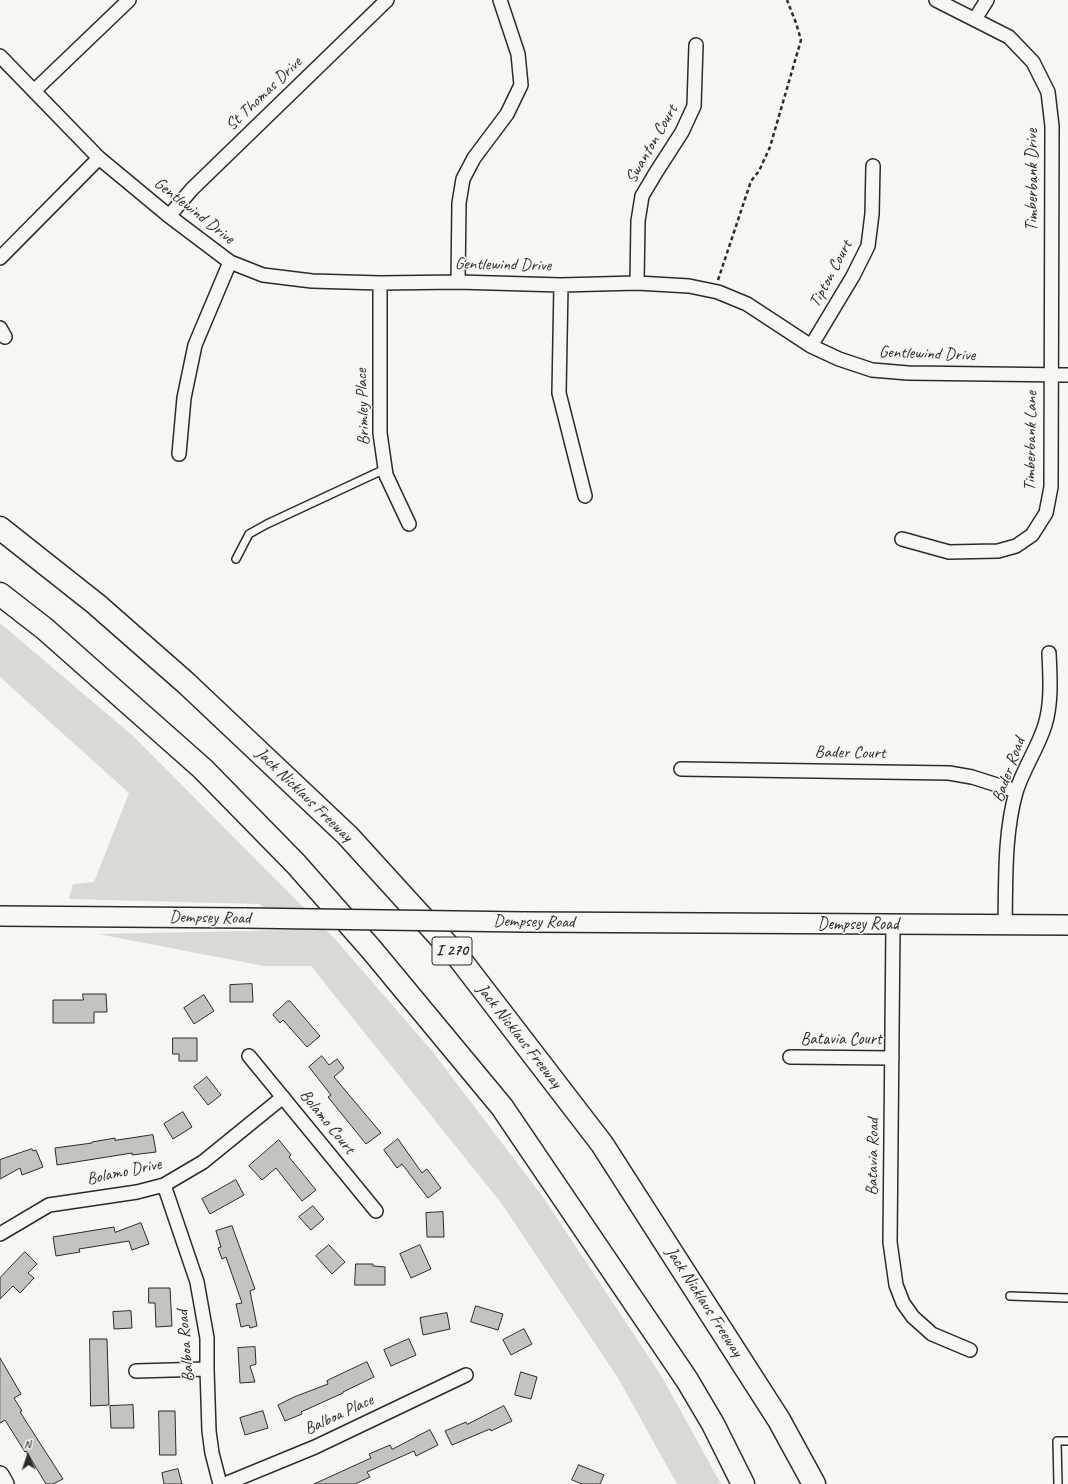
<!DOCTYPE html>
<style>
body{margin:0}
#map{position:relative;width:1068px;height:1484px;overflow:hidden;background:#f6f6f2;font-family:Caveat,sans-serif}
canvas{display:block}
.north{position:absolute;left:8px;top:1436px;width:40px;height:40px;-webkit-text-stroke:3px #f6f6f2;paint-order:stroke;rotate:357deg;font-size:11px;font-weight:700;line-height:16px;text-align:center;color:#2b2b2b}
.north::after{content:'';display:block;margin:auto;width:14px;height:18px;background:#2b2b2b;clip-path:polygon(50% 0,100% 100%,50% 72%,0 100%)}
</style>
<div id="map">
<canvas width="1068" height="1484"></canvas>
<div class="north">N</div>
</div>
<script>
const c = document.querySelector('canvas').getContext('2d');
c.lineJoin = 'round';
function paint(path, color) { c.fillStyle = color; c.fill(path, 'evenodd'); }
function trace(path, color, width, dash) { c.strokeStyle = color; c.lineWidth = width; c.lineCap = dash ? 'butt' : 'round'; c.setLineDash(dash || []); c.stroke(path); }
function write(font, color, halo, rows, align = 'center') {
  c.font = font + ' Caveat,sans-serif'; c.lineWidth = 3; c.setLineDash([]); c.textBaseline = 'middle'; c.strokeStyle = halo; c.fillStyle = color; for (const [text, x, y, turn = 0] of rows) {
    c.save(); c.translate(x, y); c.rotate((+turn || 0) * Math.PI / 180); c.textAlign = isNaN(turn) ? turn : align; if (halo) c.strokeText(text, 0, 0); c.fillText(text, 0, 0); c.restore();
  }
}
const green = new Path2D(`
 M0,623l133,113 203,204 96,111 111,146 119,180 59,107h-44l-59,-106 -116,-174 -191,-238h-47l-166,-32 194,-4 -33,-26 -190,-5 4,-15 21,-2 35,-89 -129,-116z`);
const building = new Path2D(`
 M252,984l1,18h-23v-17z
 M83,994h23l1,18h-13v11h-41v-23h30z
 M204,995l10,16 -20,13 -10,-16z
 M288,1001h2l30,35 -13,11 -24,-27 -3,3 -7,-8z
 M173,1038h24v23h-18v-7h-6z
 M322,1056l7,9 8,-6 7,9 -10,9 47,56 -15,11 -38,-47 3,-2 -22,-28z
 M207,1077l14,18 -13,10 -14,-18z
 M183,1112l9,15 -19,12 -9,-15z
 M153,1135l3,17 -24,3v-2l-75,12 -2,-17 37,-5v-1l23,-4v2z
 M398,1139l24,34 5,-4 14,19 -13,10 -26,-34 -5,4 -13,-18z
 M279,1140l12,15 -2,2 27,33 -14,11 -26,-33 -14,12 -13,-14z
 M32,1149l1,2 3,-1 7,17 -21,8 -2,-7 -20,11v-19z
 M236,1180l8,15 -34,19 -8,-15z
 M313,1206l11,13 -13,11 -12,-13z
 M443,1212l1,25h-17l-1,-24z
 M141,1223l8,21 -17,6 -3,-9 -50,8 1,3 -24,4 -3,-19 61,-10 1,5z
 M232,1226l23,63 -5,2 7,35 -7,2 -1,-3 -8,2 -5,-23 6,-1 -16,-46 -4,2 -4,-11 3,-1 -5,-16z
 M329,1245l16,17 -13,12 -16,-18z
 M420,1245l11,24 -20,9 -11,-24z
 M25,1252l12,12 -9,9 6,5 -14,15 -7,-7 -13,13v-21z
 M356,1264h17v2l12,1v18h-30z
 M149,1288h21l2,38 -16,1 -1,-24h-6z
 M476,1306l27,8 -5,16 -27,-8z
 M131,1311l1,17 -18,1 -1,-17z
 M447,1313l3,16 -27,6 -3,-17z
 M524,1329l8,15 -21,11 -8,-15z
 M90,1339h17l2,66 -18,1z
 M409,1339l7,16 -25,11 -7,-16z
 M255,1347l1,17 -6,2 5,16 -15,1 -2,-35z
 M0,1358l21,36 -7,4 8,13 -2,1 43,67 -10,5h-7l-20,-33 -1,1 -20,-32 -5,3z
 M367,1362l7,15 -31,15v1l-42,19 1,2 -17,7 -7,-16 16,-8 34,-13 -1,-3z
 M521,1372l16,5 -6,22 -16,-4z
 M133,1405l1,23h-23l-1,-22z
 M504,1406l8,15 -21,10 -1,-2 -38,16 -7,-14 21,-9 1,2z
 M159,1411h16l1,44h-16z
 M263,1411l5,17 -23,7 -5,-17z
 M430,1430l8,15 -22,11 -2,-5 -47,21 3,5 -15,7h-41l57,-26 -2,-4 21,-9 2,4z
 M579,1465l25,10 -4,9h-18l-10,-4z
 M178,1469l4,15h-18l-2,-11z`);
const path = new Path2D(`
 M718,280l33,-99 8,-10 11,-24 31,-107 -5,-17 -9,-23`);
const service = new Path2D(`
 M236,559l13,-25 18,-10 118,-55
 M1010,1296l58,2
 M1058,1484l-1,-43h11`);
const minor = new Path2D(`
 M975,19l12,-19
 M0,56l99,102 70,58 61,46 33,13 49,6 68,2 78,-1 103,3 76,-2 52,3 29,6 29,12 64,42 28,13 33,11 36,3 160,2
 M34,91l95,-91
 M169,216l23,-27 195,-189
 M0,258l99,-100
 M458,282l1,-79 4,-24 11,-21 33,-44 14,-29 -3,-31 -18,-54
 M380,283v150l6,42 23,49
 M637,283l1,-62 4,-25 13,-22 27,-42 12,-26 2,-61
 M561,285l-2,108 26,103
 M0,328l5,9
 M811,346l42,-70 15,-30 4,-32 1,-48
 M179,454l5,-56 11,-53 35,-83
 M902,539l47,13 49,-1 18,-5 16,-11 14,-22 5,-26 1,-361 -4,-34 -15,-30 -24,-25 -73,-37
 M681,769l268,4 23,4 44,14
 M893,925l-3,317 6,43 7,18 10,14 19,17 38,16
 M1005,925c1,-44 -1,-90 11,-133 7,-23 22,-44 29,-67 7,-23 5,-49 4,-72
 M249,1056l127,155
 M790,1057l102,1
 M164,1185l33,97 10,56v31l2,62 3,22 8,31
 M0,1234l49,-29 88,-13 27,-7 39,-23 80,-65
 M136,1371l71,-2
 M225,1484l90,-37 151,-72`);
const tertiary = new Path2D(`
 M0,1475l5,9`);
const secondary = new Path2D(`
 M0,916l246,2
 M524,922l544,3`);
const motorway = new Path2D(`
 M0,528l96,76 90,79 162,153 111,122 143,186 177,276 35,64
 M0,594l45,35 158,140 93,95 75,85 131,158 185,273 26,44 30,60`);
const secondaryBridge = new Path2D(`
 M246,918l278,4`);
const shields = [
 [452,951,40]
];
const shieldNames = [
 ["I 270",452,951]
];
const streetNames = [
 ["St Thomas Drive",264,94,-44],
 ["Swanton Court",652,144,-60],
 ["Timberbank Drive",1033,180,-90],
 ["Gentlewind Drive",194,211,38],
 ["Gentlewind Drive",503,265,1],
 ["Tipton Court",831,274,-62],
 ["Gentlewind Drive",927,354,2],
 ["Brimley Place",363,407,-92],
 ["Timberbank Lane",1031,441,-89],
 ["Bader Court",850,753,1],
 ["Bader Road",1009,770,-70],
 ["Jack Nicklaus Freeway",304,795,44],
 ["Dempsey Road",210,918,1],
 ["Dempsey Road",534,922,1],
 ["Dempsey Road",858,925],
 ["Jack Nicklaus Freeway",519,1036,52],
 ["Batavia Court",841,1040],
 ["Bolamo Court",327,1122,51],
 ["Batavia Road",873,1157,-89],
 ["Bolamo Drive",124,1172,-12],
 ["Jack Nicklaus Freeway",704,1302,57],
 ["Balboa Road",186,1346,-95],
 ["Balboa Place",339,1415,-25]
];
paint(green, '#d9d9d5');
paint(building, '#c3c3c0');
trace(building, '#2b2b2b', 1);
trace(service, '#2b2b2b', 10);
trace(minor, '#2b2b2b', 16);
trace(tertiary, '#2b2b2b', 20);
trace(secondary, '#2b2b2b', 22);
trace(motorway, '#2b2b2b', 25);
trace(path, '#2b2b2b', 2.5, [4, 3]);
trace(service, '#f6f6f2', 7);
trace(minor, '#f6f6f2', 13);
trace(tertiary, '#f6f6f2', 17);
trace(secondary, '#f6f6f2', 19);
trace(motorway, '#f6f6f2', 22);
trace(secondaryBridge, '#2b2b2b', 22, []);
trace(secondaryBridge, '#f6f6f2', 19);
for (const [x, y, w] of shields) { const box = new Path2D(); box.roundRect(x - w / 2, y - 14, w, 28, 3); c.fillStyle = '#f6f6f2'; c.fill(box); trace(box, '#2b2b2b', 1); }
write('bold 16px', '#2b2b2b', null, shieldNames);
write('17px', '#2b2b2b', '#f6f6f2', streetNames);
</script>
